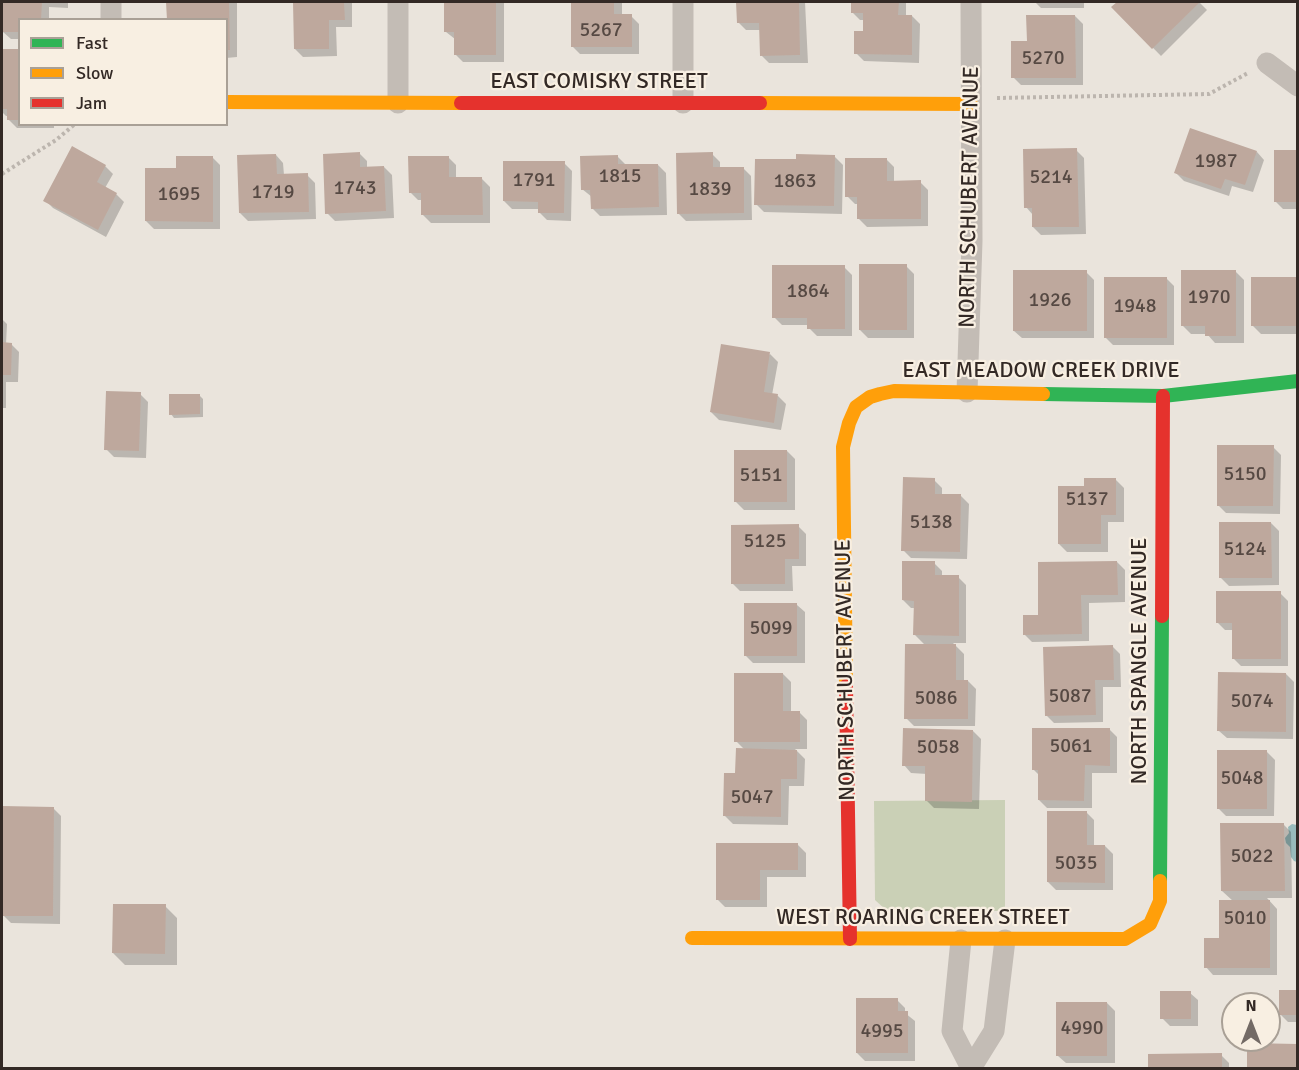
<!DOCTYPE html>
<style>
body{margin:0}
#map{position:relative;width:1299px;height:1070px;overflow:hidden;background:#eae4dc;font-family:Signika,sans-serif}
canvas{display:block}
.frame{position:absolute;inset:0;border:3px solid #332925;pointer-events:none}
.legend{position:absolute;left:18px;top:18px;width:210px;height:108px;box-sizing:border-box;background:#f8efe2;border:2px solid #a9a096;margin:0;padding:8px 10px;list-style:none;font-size:18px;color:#332925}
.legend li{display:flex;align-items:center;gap:12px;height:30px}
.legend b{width:30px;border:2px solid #a9a096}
.north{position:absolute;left:1221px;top:992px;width:60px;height:60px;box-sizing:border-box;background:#f8efe2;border:2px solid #a9a096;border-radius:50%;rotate:0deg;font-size:16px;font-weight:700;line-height:24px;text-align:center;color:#332925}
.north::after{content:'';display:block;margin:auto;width:21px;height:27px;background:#736a65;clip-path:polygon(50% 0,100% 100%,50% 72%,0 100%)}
</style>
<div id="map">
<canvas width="1299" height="1070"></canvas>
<div class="frame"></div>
<ul class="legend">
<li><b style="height:8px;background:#30b455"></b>Fast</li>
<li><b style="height:8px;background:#ff9f0a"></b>Slow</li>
<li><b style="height:8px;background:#e5322d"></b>Jam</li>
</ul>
<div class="north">N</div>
</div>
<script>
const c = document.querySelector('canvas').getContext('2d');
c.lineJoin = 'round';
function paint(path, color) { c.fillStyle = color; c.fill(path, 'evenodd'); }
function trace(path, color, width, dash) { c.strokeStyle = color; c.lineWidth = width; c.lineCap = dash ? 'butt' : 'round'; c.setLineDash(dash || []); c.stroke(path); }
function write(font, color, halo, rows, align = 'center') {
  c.font = font + ' Signika,sans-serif'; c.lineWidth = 4.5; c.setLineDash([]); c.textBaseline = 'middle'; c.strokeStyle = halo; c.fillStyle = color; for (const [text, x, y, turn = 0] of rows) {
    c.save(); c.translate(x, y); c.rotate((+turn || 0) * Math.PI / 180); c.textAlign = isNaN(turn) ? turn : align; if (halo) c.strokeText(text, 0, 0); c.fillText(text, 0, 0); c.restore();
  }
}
const green = new Path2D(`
 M1005,800v111h-118l-12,-11 -1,-99z`);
const water = new Path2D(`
 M1292,824l5,1v37l-3,-1 -3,-4 -1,-10 -4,-4 -1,-5 4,-5 -1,-6z`);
const shadow = new Path2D(`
 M3,2h65v6l-19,-1v13h-29v19h-9l-8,-7z
 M168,2h69v55l-11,1v-38l-58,-1z
 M295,2h57v25h-16l1,29 -34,1 -8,-8z
 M446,2h58v60h-41l-8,-8v-15l-9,-7z
 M572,2h50v14h9l8,8v30h-59l-8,-8z
 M738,2h67l3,61h-39l-8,-8v-25h-15l-8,-8z
 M853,2h53v14h6l8,8 -1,39 -55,-2 -8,-8 9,-20v-13h-5l-8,-8z
 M1035,2h49v6h-43z
 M1120,2h79l8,8 -46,46 -48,-49z
 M1075,16l8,8v61h-62l-8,-8 15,-35z
 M2,50h18v74h34v4h-37l-8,-8v-4h-3l-4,-4z
 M1076,150l8,8 2,76 -45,1 -8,-8v-12l-7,-8z
 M1298,151v58h-15l-8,-8z
 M1257,152l7,8 -11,32 -21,-6 -3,10 -45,-15 -8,-8z
 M359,153l8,8v7l17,-1 8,8 2,43 -59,3 -8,-8z
 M712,154l8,8v6h23l8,8 1,44 -66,1 -8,-8z
 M276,155l7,8 1,12h23l8,8 1,36 -68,2 -8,-8z
 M212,157l8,8v64h-66l-8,-8 32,-51z
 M448,157l8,8v14h26l8,8v36h-59l-8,-8v-15h-5l-8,-8z
 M618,157l8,8h32l8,8 1,42 -67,1 -8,-8v-11l-10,-8z
 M835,157l8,8 -1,49 -78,-2 -8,-8 42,-43z
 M886,159l8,8v15h26l8,8v36l-61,1 -8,-8v-15h-4l-8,-8z
 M564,163l8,8 -1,50 -24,-1 -8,-8v-3h-27l-8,-8z
 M105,166l8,8 -8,14 11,6 8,8 -18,35 -53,-29 -8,-8z
 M906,266l8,8v64h-46l-8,-8z
 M844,267l8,8v61h-35l-8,-8v-3h-27l-8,-8z
 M1086,272l8,8v58h-72l-8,-7z
 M1236,272l8,8v63h-29l-8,-9h-16l-8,-8z
 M1166,278l8,8v59h-61l-8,-8z
 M1298,278v56h-37l-8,-8z
 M2,319l5,5 -1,20h5l8,8 -1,30h-12v26h-4z
 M770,354l8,8 -6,33 6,1 8,8 -5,26 -62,-10 -8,-8z
 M140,394l8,8 -2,56 -32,-1 -8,-8z
 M199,395l4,4v18l-29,1 -3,-4z
 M1273,447l8,8 -1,59 -54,-1 -8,-8z
 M787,451l8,8v51h-51l-8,-8z
 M934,480l8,8v8h19l8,8 -2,55 -56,-1 -8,-8z
 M1116,480l8,8v34h-16v30h-41l-8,-8 27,-56z
 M1271,523l8,8v54l-50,1 -8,-8z
 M798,526l8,8v32h-14l1,25h-53l-8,-8z
 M1117,562l8,8v32l-36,1v38l-57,1 -8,-8 16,-18z
 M934,563l8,8v6h16l8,8v58h-13l11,11v27h4l8,8 -1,37h-61l-8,-8 20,-72 -11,-11v-27h-4l-8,-8z
 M1280,593l8,8v65h-47l-8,-8v-28h-8l-8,-8z
 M797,605l8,7v51h-52l-8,-8z
 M1112,646l8,8 1,33h-18v35l-49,1 -8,-8z
 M783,674l8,8v30h8l8,8v29h-12l10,10 -1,27h-15l-1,39 -55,-1 -8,-8 20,-66 -9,-9z
 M1286,674l8,8 -1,57 -66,-1 -8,-7z
 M1109,729l8,8v36h-25v35h-45l-8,-8v-25l-6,-6z
 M973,731l8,8 -2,70 -45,-1 -8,-8 1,-26 -16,-1 -7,-8z
 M1267,752l8,8 -1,56h-48l-8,-8z
 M53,808l8,8 -1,108 -49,-1 -8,-8z
 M1086,812l8,8v26h11l8,8v36h-57l-8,-8z
 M1283,824l8,8 1,66h-25l10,11v66h-64l-7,-8 15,-27 12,-39 -11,-10z
 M717,844l81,1 8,8v24h-39v30h-42l-8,-8z
 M165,906l12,12v47h-52l-12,-12z
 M1298,992v30h-10l-8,-8z
 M1190,993l8,7v26h-28l-8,-8z
 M897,1000l8,8v5l10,8v40h-50l-8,-8z
 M1107,1003l8,8v52h-49l-8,-7z
 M1249,1045l49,1v22h-50z
 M1221,1055l8,8v5h-80v-12z`);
const building = new Path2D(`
 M2,2h40l-1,18h-21v12h-18z
 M166,2h63l1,48h-4v-30h-59z
 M293,2h51l1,18h-16v29h-35z
 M444,2h52v53h-42v-23h-10z
 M571,2h43v12h18v33h-61z
 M736,2h63l1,53 -40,1 -1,-33h-22z
 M851,2h48l-1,13h14v40l-58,-1v-23h9v-18h-12z
 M1117,2h83l-48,47 -41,-42z
 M1026,15h49l1,63h-65v-37h16z
 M2,49h18v71h-13v-11h-5z
 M1190,128l67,23 -12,34 -20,-6 -4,10 -47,-16z
 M72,146l34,19 -9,17 20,11 -19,37 -55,-29z
 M1077,148l2,79h-47v-19h-8l-1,-59z
 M1274,150h24v52h-24z
 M360,152v15l24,-1 2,45 -61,3 -2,-60z
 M713,152v15h31v46l-67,1 -1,-61z
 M276,154l1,20 31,-1 1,39 -70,1 -2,-58z
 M796,154l39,1 -1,51 -80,-1 1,-46h41z
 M618,155v9h40l1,43 -68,2 -1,-19h-9l-1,-34z
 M176,156h37v66l-68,-1v-53h31z
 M408,156h41v21h33l1,38h-62v-22h-12z
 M845,158h42v23l34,-1v39h-64v-22h-12z
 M503,161h62l-1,52h-26v-11l-35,-1z
 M859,264h48v66h-48z
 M772,265h73v64h-38v-11h-35z
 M1013,270h74v61h-74z
 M1181,270h55v66h-31v-10h-24z
 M1104,277h63v61h-63z
 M1251,277h47v49h-47z
 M2,342l10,1 -1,32h-9z
 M721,344l49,8 -6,40 14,2 -4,29 -64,-11z
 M106,391l35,1 -2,59 -35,-1z
 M169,394h31v20l-31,1z
 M1217,445h57l-1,61h-56z
 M734,450h53v52h-53z
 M903,477l32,1v16h26l-1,58 -59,-1z
 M1084,478h32v37h-15v29h-43v-58h26z
 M1219,522h52l1,56h-53z
 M799,524v35h-14v25h-54v-59z
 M902,561h33v14h24v61l-46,-1 1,-34 -12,-1z
 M1117,561l1,34h-37l1,39 -59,1v-20h15v-53z
 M1216,591h65v68h-49v-36h-16z
 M744,603h53v53h-53z
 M905,644h51v36h12v39h-64z
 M1113,645l1,35h-19l1,35 -51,1 -2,-69z
 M1218,672l68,1v59l-69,-1z
 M734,673h49v38h17v31h-66z
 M903,728l70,2 -1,72 -47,-1v-35h-23z
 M1032,728h78v38l-25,-1 -1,36 -46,-1v-30h-6z
 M736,748l61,2v29h-16v38l-58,-1 1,-43h11z
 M1217,750h50v59h-50z
 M2,806l52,1 -1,109h-51z
 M1047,811h40v34h18v38l-58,-1z
 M1220,823h64l1,68h-64z
 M716,843h82v27h-38v30h-44z
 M1219,900h51v68h-66v-30h15z
 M113,904h53l-1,50 -53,-1z
 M1279,990h19v25h-19z
 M1160,991h31v28h-31z
 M856,998h42v13h10v42h-52z
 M1056,1002h51v54h-51z
 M1247,1043l51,1v24h-51z
 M1222,1053v15h-74v-14z`);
const path = new Path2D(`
 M997,98l212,-4 39,-21
 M2,174l54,-34 19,-16`);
const street = new Path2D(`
 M111,2v18
 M398,2v101
 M683,2v101
 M1267,63l31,23
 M967,392l5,-151 -1,-239
 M961,940l-9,91 19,37 23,-37 11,-91`);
const fast = new Path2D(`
 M1043,394l120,2 135,-15
 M1160,881l2,-265`);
const slow = new Path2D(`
 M226,102l235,1
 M760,103l211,1
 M846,686l-3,-239 6,-24 7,-16 14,-10 10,-3 14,-3 149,3
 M692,938l433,1 25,-15 10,-23v-20`);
const jam = new Path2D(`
 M461,103h299
 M1162,616l1,-220
 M846,686l4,253`);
const numberNames = [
 ["5267",601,31],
 ["5270",1043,59],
 ["1987",1216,162],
 ["1815",620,177],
 ["5214",1051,178],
 ["1791",534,181],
 ["1863",795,182],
 ["1743",355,189],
 ["1839",710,190],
 ["1719",273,193],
 ["1695",179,195],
 ["1864",808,292],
 ["1970",1209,298],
 ["1926",1050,301],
 ["1948",1135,307],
 ["5150",1245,475],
 ["5151",761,476],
 ["5137",1087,500],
 ["5138",931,523],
 ["5125",765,542],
 ["5124",1245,550],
 ["5099",771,629],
 ["5087",1070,697],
 ["5086",936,699],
 ["5074",1252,702],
 ["5061",1071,747],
 ["5058",938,748],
 ["5048",1242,779],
 ["5047",752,798],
 ["5022",1252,857],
 ["5035",1076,864],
 ["5010",1245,919],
 ["4990",1082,1029],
 ["4995",882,1032]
];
const streetNames = [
 ["EAST COMISKY STREET",599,82],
 ["NORTH SCHUBERT AVENUE",970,197,-89],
 ["EAST MEADOW CREEK DRIVE",1041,371],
 ["NORTH SPANGLE AVENUE",1140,661,-90],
 ["NORTH SCHUBERT AVENUE",846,670,-91],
 ["WEST ROARING CREEK STREET",923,918]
];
paint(green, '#cad0b6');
paint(water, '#98bbbb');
paint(shadow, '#0003');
paint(building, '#bea89d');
trace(path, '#bcb5ae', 4, [3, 3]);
trace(street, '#c3bcb5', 21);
trace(fast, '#30b455', 14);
trace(slow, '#ff9f0a', 14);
trace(jam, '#e5322d', 14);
write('20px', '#564943', null, numberNames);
write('22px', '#332925', '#f8efe2', streetNames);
</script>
